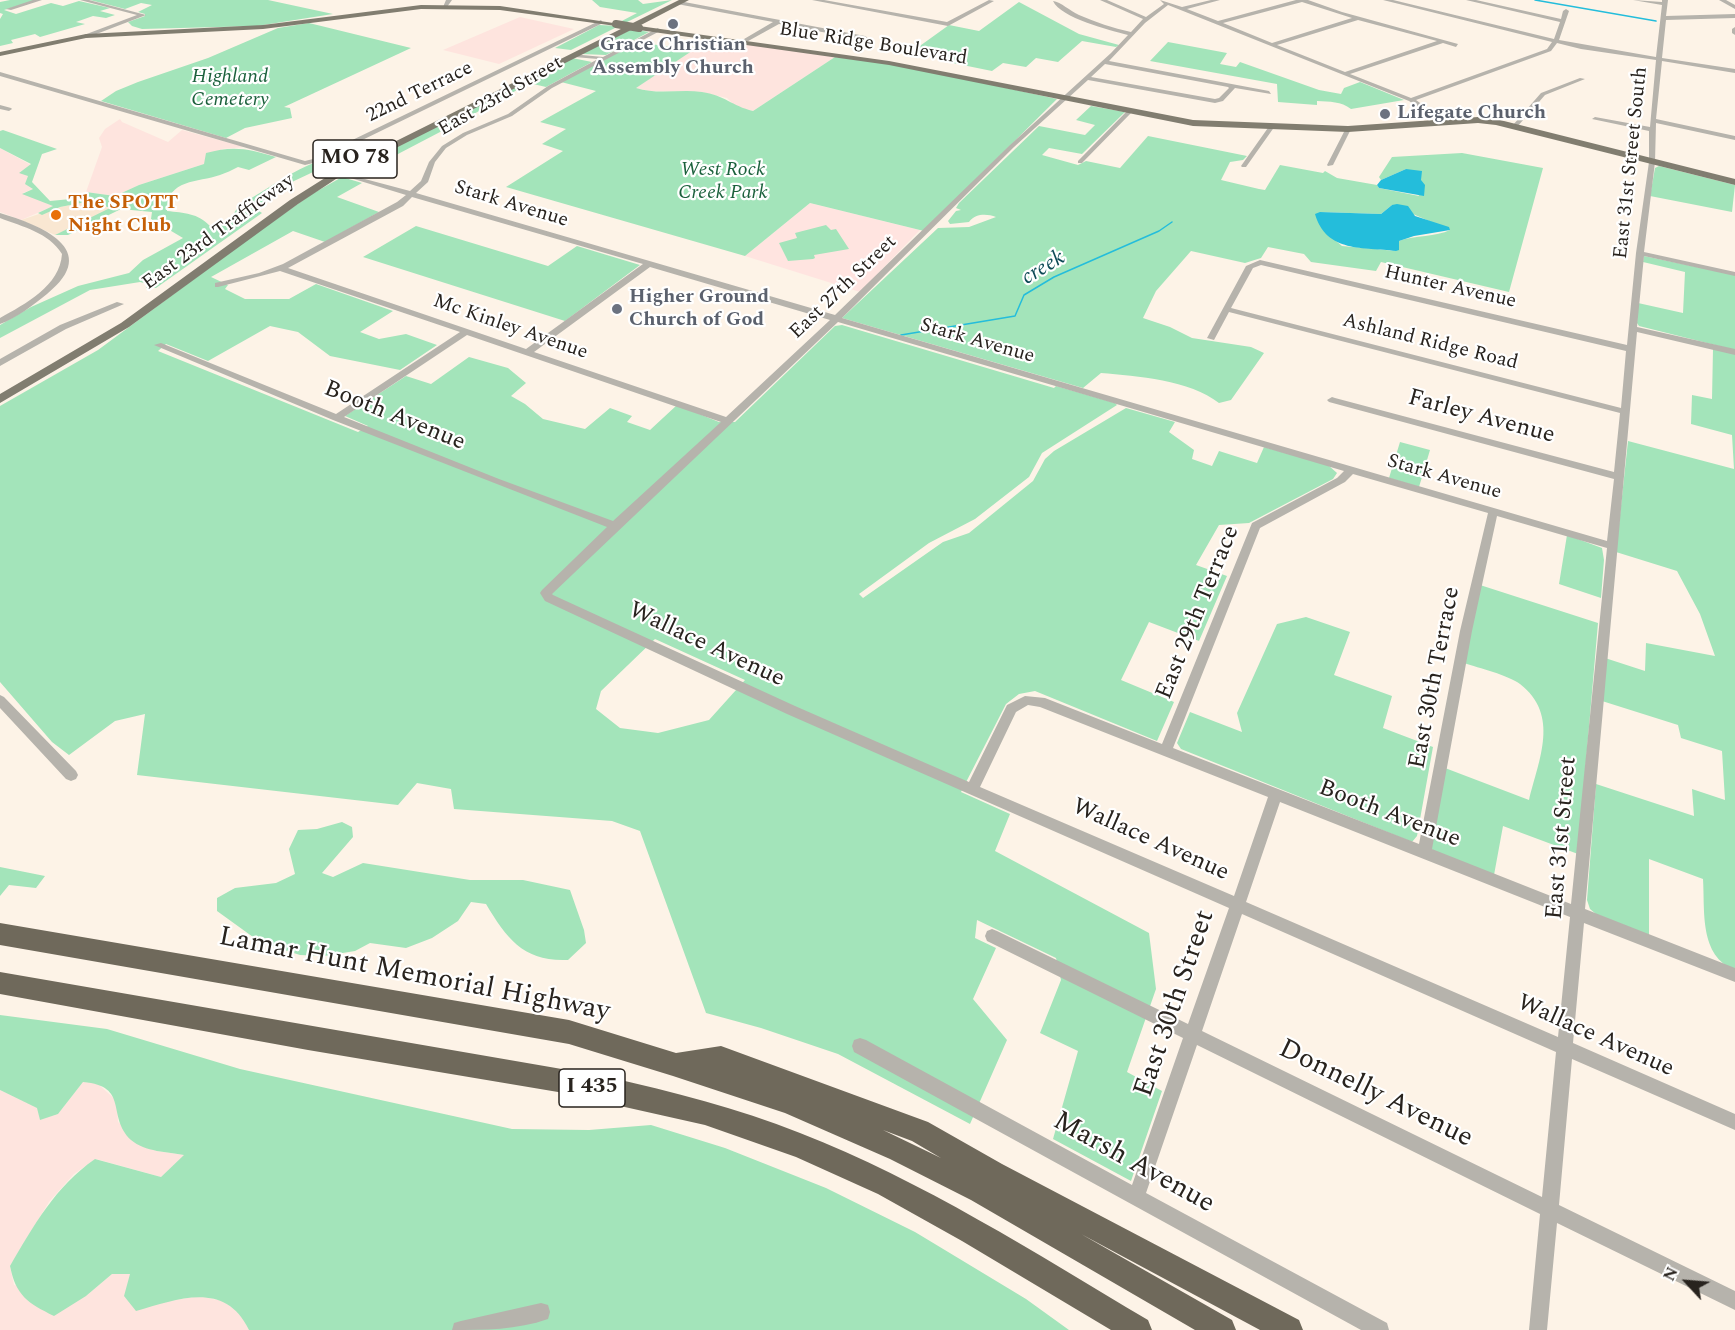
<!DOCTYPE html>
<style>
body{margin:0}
#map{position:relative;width:1735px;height:1330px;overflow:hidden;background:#fdf3e7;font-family:Spectral,serif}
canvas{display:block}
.north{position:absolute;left:1657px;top:1252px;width:60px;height:60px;-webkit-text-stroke:4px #fff;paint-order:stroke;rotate:296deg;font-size:16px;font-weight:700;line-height:24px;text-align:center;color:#28231e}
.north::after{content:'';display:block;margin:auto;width:21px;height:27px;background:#28231e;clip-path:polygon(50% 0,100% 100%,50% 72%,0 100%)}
</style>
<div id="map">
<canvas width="1735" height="1330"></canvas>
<div class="north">N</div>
</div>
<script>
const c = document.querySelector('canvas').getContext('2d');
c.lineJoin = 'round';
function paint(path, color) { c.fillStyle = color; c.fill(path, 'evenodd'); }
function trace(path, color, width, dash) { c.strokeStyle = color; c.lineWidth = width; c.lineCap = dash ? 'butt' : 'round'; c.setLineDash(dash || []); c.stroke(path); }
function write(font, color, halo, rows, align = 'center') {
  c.font = font + ' Spectral,serif'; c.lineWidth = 4.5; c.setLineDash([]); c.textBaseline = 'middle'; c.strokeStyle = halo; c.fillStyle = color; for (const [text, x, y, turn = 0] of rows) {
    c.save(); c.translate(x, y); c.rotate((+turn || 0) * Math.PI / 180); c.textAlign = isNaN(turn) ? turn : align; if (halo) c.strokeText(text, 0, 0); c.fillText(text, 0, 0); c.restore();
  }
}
const built = new Path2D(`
 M91,201l20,8 -56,26 -34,-15 39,-13z`);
const industrial = new Path2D(`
 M520,17l54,12 -75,35 -56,-14z
 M710,39l125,18 -82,54 -17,-4 -9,-9 -26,-6 -52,-1 -14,-3z
 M120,119l2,3 46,20 14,-12 63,17 -23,2 -18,15 -65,21 -24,11 -29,-4 16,-45 -3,-9 6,-9z
 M0,148l31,17 -11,7 8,4 5,13 -10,4 31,13 -33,14 -21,-8z
 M83,1082l14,1 20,18 1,21 38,29 29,4 -24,22 -65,-18 -22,15 -25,28 -39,64 4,19 72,11 26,-22h19l38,27 30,-5 24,5 19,14 7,15h-249v-240l38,18 2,11 18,-5z`);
const education = new Path2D(`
 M810,203l110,27 -60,62 -115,-36z`);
const green = new Path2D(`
 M10,0h27l-33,10 12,4 35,-11 12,3 16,-5 31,7 -10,3 15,4 -9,3 -13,-2 -17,6 9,2 -45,13 -5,-3 -24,6 2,3 -13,3v-27l3,-5 -3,-1v-11z
 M90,0h178l65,14 -76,12 -115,3 -10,-3 -4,-4 17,-6v-2l-7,-2 14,-7 -11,-2 -16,6z
 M592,0h46l5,4 29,-4 -47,23h-7l19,-10 -37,-6z
 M1019,2l60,32 40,11 -3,2 -34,-6 -24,21 -22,-4 -10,9 -23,-4 -11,8 -54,-11 7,-7 -28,-5 32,-23 30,6z
 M309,23l102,25 -127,59 6,1 2,10 -47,10 -19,10 -125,-37 15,-10 22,-9 70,-24 70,-30z
 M599,25l20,1 -48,24 -16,-2z
 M632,29l17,3 -43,23 -25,-1z
 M707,39h3l-74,49c21,7 44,1 66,4 22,3 30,14 51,19l82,-54 65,8 157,34 -133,132 -114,-28 -65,53 -239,-69 57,-36 -21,-7 24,-15 -26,-7 56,-31 -35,-9 77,-40 51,8z
 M1168,42l59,11 -7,11 16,3 4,-5 79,28 22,4 3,-6 16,-6 44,18 -53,9c-10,-8 -21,-7 -34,-8v4l-39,-3 -1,-18 -127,-23z
 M572,58l20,4 -46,25 -17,-4c-56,33 -114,61 -171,93l-7,-2 -1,-3 5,-3z
 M1091,106l34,6 -43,42 -33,-6 -7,7 36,10 8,-4 34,7 28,-32 99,20 -4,4 -13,2 -9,18 38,9 6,1 15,-25 43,8 2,-2 12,7 40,7 2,3 40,8 -13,-27 -25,11 -2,-3 13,-20 70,-4 81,15 -34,124 -128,-30 -5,9 -65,-9 -7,-8 -36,-7 -7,11 -16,5 -54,-12 -35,40 -13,27 27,9 22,11 59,9 13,6 -33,47 -12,3c-29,-23 -82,-27 -118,-30l-18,15 -241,-70 96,-90 31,-1 27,-10c-9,-3 -20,-4 -27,5l-19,2 -2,-3 8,-10 5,-1 -5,-2 3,-5 80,-77 46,9 10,-10 -19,-5zM1392,205l58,25c-14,7 -35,5 -51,11l-3,10 -54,-5 -20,-17 -2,-17 61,2z
 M3,130l54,19 -15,5 -10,28 18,19 21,-2 15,-7 29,4 24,-11 65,-21 2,-11c28,-8 43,-4 70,4l-27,13 -11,-3c-6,3 -12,6 -18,8 -22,8 -53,3 -53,36 17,2 31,2 43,15 32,-3 16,-13 35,-24 24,-14 48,-32 74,-41 8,-3 12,-2 22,-7l6,2 -72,34 -19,19 6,4 -106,75h-10l2,-4 -8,-2 -50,8 -90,48v-13l31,-18 47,-21 51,-13 14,-13 40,-22 -32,-19 1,-7 -31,-3 -53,26h-13l55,-27 -19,-7 -31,6 -18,8 -4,-2 15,-7 -31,-12 11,-5 -8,-5 3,-8 -9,-3 12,-9 -31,-16v-17z
 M1659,166l76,19 -3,27 -82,-16 5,-28z
 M342,177l20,6 -25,14 42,15 -54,30 -32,-11 -82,46 17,8 -3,4 20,10h44l27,-15 77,27 -33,21 19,7 27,-5 31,11 -37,25 -70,-14 -32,-24 -28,-6 -62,35 -42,-17 -8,7 200,81 10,-6 -23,-10 61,-40 25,8 38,-27 39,11 18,15 -15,13 14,8 18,15 42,10 25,-21 22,8 -5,6 23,8 27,-25 42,17h16l100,-96 7,-1 212,63 2,-2 59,17 2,2 -75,48 -13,24 -54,42 -46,24 -70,51 4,4 80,-56 26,-9 64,-52 12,-22 9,-8 72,-43 49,14 -6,10 25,18 -2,9 20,7 7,-15 38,12 7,-16 64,18 9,8 -4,6 -84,44 -30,2 -23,40 31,11 -28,65 -50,-19 -28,58 53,22 -17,39 -122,-50 -16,3 -13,10 -45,88 49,22 -15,37 154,82 7,56 -29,83 35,19 -31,90 -78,-42 25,-88 -38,-18 21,-53 -5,-22 -79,-38 -2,18 21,10 -23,51 34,41 -37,84 -132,-70 -77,-26 -55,-15 -66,-182 -28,-10 -158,-12 -3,-20 -34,-6 -19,22 -261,-30 8,-61 -30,7 -46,34 -17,-13 -52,-60v-276l98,-56 157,-116 57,-40zM655,639l90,41 -36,40 -51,13 -38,-5 -24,-19 5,-18z
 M826,225l5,5 5,-1 13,20 -35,6 1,3 -2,1 -25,2 -9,-18 18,-5 -2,-5z
 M416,226l132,40 29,-20 63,19 -75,56 -202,-64z
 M1644,256l91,19v75l-96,-24 -2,-3 1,-20 45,10 2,-41 -42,-10z
 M1713,349l22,5v616c-36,-14 -30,-59 -32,-91l-54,-20v76l-53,-21 -6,-5 -3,-9 9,-116 98,32 -2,-27 33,11 -3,-49 -41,-13 -3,-13 -76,-24 3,-43 40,13 1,-28 69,13 -15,-42 -23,-43 -61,-19 12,-111 106,28 -2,-34 -41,-11 1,-29 20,4z
 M1400,442l30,8 -11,37 -30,-9z
 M1567,535l35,13 2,12 -3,38 -42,-14z
 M1480,585l118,38 -20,231 -75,-28 -9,49 -61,-24 -3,-6 15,-77 84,32c10,-41 31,-85 -9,-116 -12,-9 -41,-16 -56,-21z
 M1306,617l44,15 -16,43 58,21 -9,32 50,19 -16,89 -5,6 -231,-93 -4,-6 13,-31 52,20 -5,-19 40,-89z
 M342,822l10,5 1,10 -31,36 11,4 30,-14 107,17h53l47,10 14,40 2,13 -18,17c-44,2 -61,-21 -82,-56l-15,-2 -13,19 -26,17 -26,10 -36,-5 -15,8 -31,5 -24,-1 -25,-8 -22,-10 -36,-26v-13l18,-10 41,-5 19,-9 -6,-25 9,-19 19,-1z
 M0,867l45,9 -9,12 -27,-3 -9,11z
 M0,1015l107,14 133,40 272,60 77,1 62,-5 74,23 101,40 89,44 111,67 43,31h-820c-24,-50 -71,-31 -113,-19l-12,-15 6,-22h-18l-26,22 -32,20c-26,-13 -38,-20 -44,-50 24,-41 45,-79 85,-107l66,18 23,-22c-16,-3 -39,-3 -53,-15 -25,-24 -1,-54 -48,-58l-25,32 -18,6 -3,-12 -37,-18z`);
const water = new Path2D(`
 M1406,169l16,2 -1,9 4,5 -1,11 -45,-8 -2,-3 4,-5z
 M1397,204l11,2 7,10 34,11 1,3 -36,6 -15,5v9l-3,1c-32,-4 -70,2 -81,-37l5,-2 61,2 11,-9z`);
const stream = new Path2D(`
 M1535,0l121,21
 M901,335l114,-19 9,-21 30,-18 105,-46 13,-9`);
const minor = new Path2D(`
 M33,0h9l-31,10 -5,-1z
 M80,0h9l57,15 -60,23 -2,-3 53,-20z
 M446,0h6l-5,7h-4z
 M812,0h12l123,22 42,-22 5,1 -46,25z
 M1100,0h7l39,17 18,-13 -4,-4 22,7 29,-7h9l-33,9 31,12 78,-21h12l34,12 116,32 -2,3 -13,-4 -93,31 61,24 136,-49 5,-7 -169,-42h10l161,39 6,-17 -94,-22h10l85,19 2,-8 3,-2 3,2 -10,29 97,17 6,-52 -29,-5 29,2v-2h6l-2,16 69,-2v4l-69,2 -4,38 73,11v4l-73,-12 -6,58 79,17v4l-79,-17 -1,39 -11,90 91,20v4l-91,-20 -7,71 98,22v6l-98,-23 -52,577 150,59v14l-151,-59 -11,120 162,71v16l-163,-71 -13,146 176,86v19l-178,-87 -10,107h-18l11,-116 -343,-169 -51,148 241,130 2,7h-28l-507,-278 -2,-6 2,-6 6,-2 6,2 266,145 51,-147 -196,-97 -2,-5 2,-5 5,-2 5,2 191,93 41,-116 -442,-194 -242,-113 -5,-8 2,-3 65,-63 -274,-107 -179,-75 7,-2 175,71 124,-82 -180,-61 -62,16h-3v-4l44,-10 24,-9 114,-62 9,-7 -75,-23v-2l79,21 11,-10 8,-19 13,-16 21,-13 45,-19 40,-28 50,-27 -24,-2 -2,-3 31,3 55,-29 2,3 -108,57 -40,28 -45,19 -21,13 -11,14 -7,20 -12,11 419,122 175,-170 101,-92 17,-18c-19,-5 -67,-17 -75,-34 8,1 17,10 26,14 16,7 34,13 52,17l12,-13zM1302,2l50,16 -80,25 -49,-20zM1168,5l241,96 35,24 2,-1v-2l-30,-22 135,-49 6,-8 24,6 75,11 -6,67 -55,-10 -3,2 57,12v31l-13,91 -9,92 -367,-85 -14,6 -39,72 7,2 15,-28 391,101 -6,59 -279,-74 -3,-1 -5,3 2,2 285,77 -7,62 -765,-223 172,-171 74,-67 127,23 8,-2 12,-13 36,6 -2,-3 -160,-30 36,-38zM1358,20l79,21 -92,31 -68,-27zM1105,64l123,23 1,1 -10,10 -4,1 -124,-22zM412,197l231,67 -117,85 -238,-81 115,-62zM1261,265l365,86 -5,57 -390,-100 22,-40zM650,267l180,53 -104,97 -192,-65zM838,322l506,149 -7,7 -85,45 -90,221 -117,-46 -20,-2 -18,9 -38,77 -174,-76 -242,-111 -1,-1zM467,335l254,87 -108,99 -114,-42 -155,-62zM1353,474l135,39 -28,118 -41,213 -246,-96 87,-220 85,-46zM1497,516l110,32 -36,356 -139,-55 40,-218zM1028,705l12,2 228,90 -34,99 -254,-109 36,-75zM1280,802l290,115 -12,120 -312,-135zM1242,914l314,138 -14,145 -340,-166z
 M1719,0h7l9,5v4z
 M679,1l186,35 3,2 -3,2 -86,-16 -38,21 -2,-3 34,-20 -96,-18z
 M601,20l2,3 -286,139 -12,3 -305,-89v-4l305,89 8,-2z
 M1735,27v8l-3,-2v-4z
 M1580,78l5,1 -40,16 -28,32h-4v-2l28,-32z
 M0,105l11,3 1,1 -3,2 -9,-2z
 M1127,111l5,1 -50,51h-4v-2z
 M1270,125l5,1 -29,41h-4l-1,-1z
 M1346,128l5,1 -18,36 -5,1 -1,-1z
 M0,213c40,12 103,36 47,81 -14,11 -30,24 -47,30v-6c25,-14 60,-32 62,-64 -14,-22 -39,-27 -62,-36z
 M117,302l7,2 -58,25 -66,37v-7l60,-34z
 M0,695l4,2 72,74 2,4 -2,4 -5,2 -5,-2 -66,-71z
 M541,1303l7,2 2,7 -2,7c-31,11 -64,11 -96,11l2,-7 7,-2z`);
const major = new Path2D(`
 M679,0h10l-50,26 250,35 304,59 155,6 130,-9 18,2 239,60v6l-239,-60 -18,-2 -130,9 -155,-6 -304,-61 -250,-35 -4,-2 -293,147 -44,29 -169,123 -129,76v-9l121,-71 169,-123 46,-29z
 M421,5l79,1 120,18 -4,2 -116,-16 -79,-1 -158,20 -177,9 -86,18v-4l86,-18 177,-9z`);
const highway = new Path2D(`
 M0,923l569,97 107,33 45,-7 207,76 74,42 297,156 4,10h-43l-179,-96 151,86 4,10h-41l-224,-130 -81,-41 -105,-46 -112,-37 -104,-32 -569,-99zM883,1130l29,11 29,17z
 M0,972l608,105c65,15 129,31 192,56 123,48 235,120 348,187l4,10h-41l-149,-89 -84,-47 -82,-37 -91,-32 -147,-33 -250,-42 -308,-56z`);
const majorBridge = new Path2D(`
 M616,24l23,4`);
const markers = [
 [673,24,6,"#6b7280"],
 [1385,114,6,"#6b7280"],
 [56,215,6,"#e8710a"],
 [617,309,6,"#6b7280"]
];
const farStreetnames = [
 ["Blue Ridge Boulevard",873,45,9],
 ["22nd Terrace",420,93,-26],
 ["East 23rd Street",501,97,-30],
 ["East 31st Street South",1632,163,-84],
 ["Stark Avenue",511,205,17],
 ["East 23rd Trafficway",219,233,-36],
 ["East 27th Street",844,288,-44],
 ["Hunter Avenue",1450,288,13],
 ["Mc Kinley Avenue",510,328,19],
 ["Stark Avenue",977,342,16],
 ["Ashland Ridge Road",1430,343,14],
 ["Stark Avenue",1444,478,16]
];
const farWorshipnames = [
 ["Grace Christian",673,46,"center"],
 ["Assembly Church",673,69,"center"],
 ["Lifegate Church",1397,114],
 ["Higher Ground",629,298],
 ["Church of God",629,321]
];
const farParknames = [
 ["Highland",230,78],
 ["Cemetery",230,101],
 ["West Rock",723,171],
 ["Creek Park",723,194]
];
const farFoodnames = [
 ["The SPOTT",68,204],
 ["Night Club",68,227]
];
const shields = [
 [355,159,84],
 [592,1088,66]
];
const shieldNames = [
 ["MO 78",355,159],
 ["I 435",592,1088]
];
const farWaternames = [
 ["creek",1044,269,-31]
];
const streetNames = [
 ["Booth Avenue",394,417,22],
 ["Farley Avenue",1481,418,15],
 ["East 29th Terrace",1199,613,-68],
 ["Wallace Avenue",706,646,25],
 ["East 30th Terrace",1436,678,-79],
 ["Booth Avenue",1389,815,21],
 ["East 31st Street",1563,838,-85],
 ["Wallace Avenue",1150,841,24],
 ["Wallace Avenue",1595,1037,24]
];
const nearStreetnames = [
 ["Lamar Hunt Memorial Highway",414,976,11],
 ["East 30th Street",1176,1004,-71],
 ["Donnelly Avenue",1375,1095,26],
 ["Marsh Avenue",1133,1164,29]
];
paint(built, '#f9e7d2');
paint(industrial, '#fee4de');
paint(education, '#ffe4e0');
paint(green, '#a3e4ba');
paint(water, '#24bddb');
trace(stream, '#24bddb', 1.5);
paint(minor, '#b6b3ac');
paint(major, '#817d70');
paint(highway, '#6f695b');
trace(majorBridge, '#817d70', 8);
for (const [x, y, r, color] of markers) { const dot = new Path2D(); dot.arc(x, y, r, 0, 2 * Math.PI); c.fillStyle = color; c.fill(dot); trace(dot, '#fff', 2); }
write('20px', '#28231e', '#fff', farStreetnames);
write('bold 20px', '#5b616d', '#fff', farWorshipnames, 'left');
write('italic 20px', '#1b613c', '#fff', farParknames);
write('bold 20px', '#c56008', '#fff', farFoodnames, 'left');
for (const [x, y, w] of shields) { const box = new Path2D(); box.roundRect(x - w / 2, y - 19, w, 38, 4.5); c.fillStyle = '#fff'; c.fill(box); trace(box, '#28231e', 1.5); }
write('bold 22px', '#28231e', null, shieldNames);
write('italic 22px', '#0d4a56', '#fff', farWaternames);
write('24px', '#28231e', '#fff', streetNames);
write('28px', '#28231e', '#fff', nearStreetnames);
</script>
